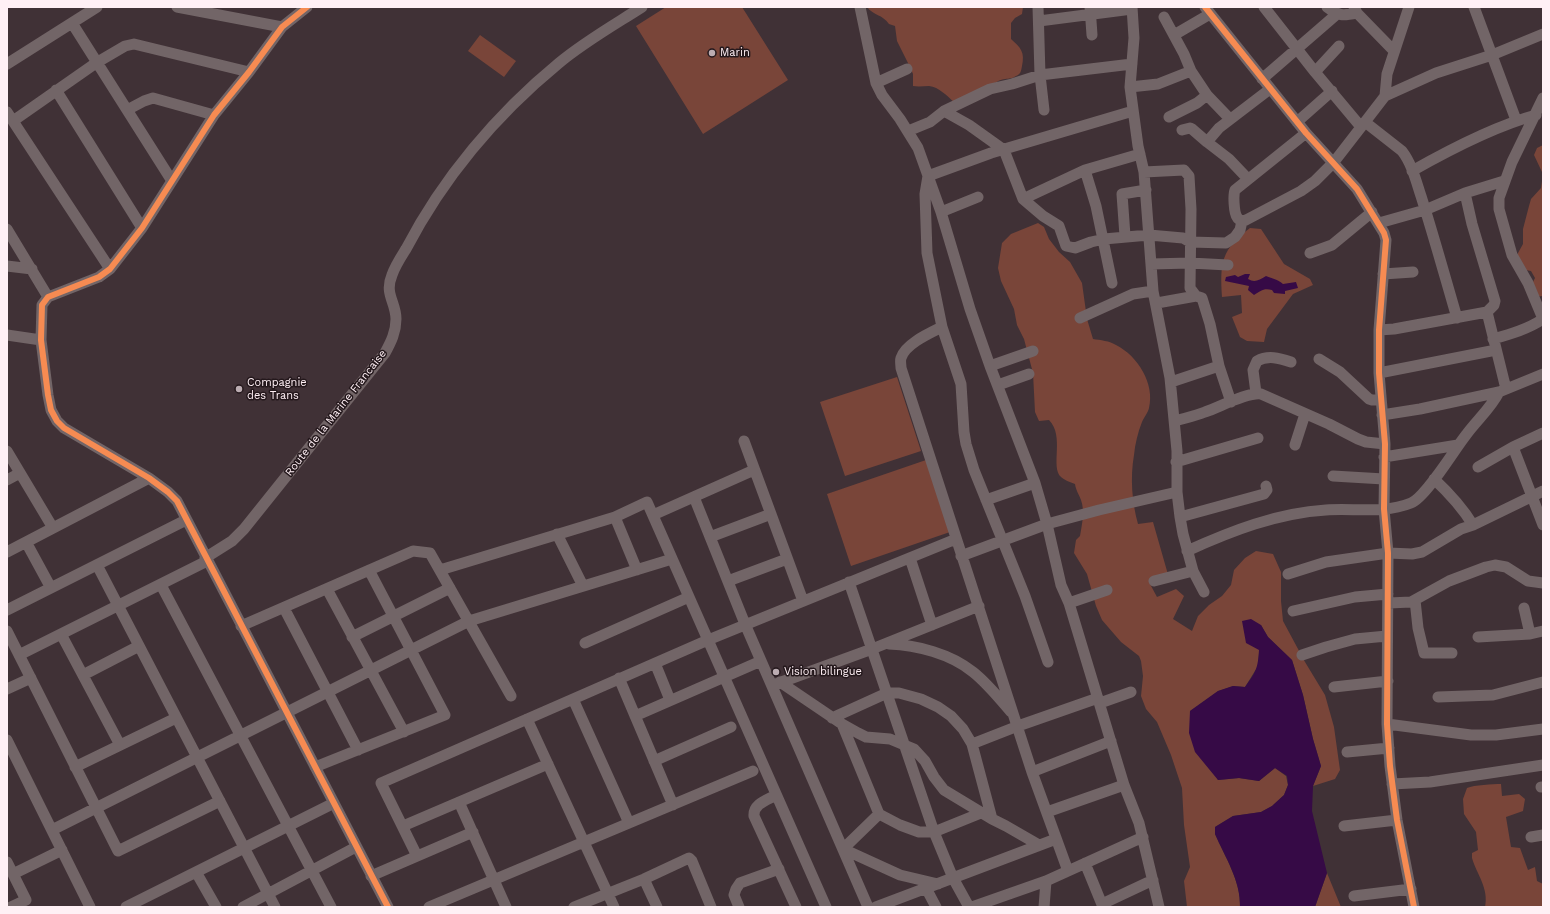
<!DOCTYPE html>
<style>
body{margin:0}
#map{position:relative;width:1550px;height:914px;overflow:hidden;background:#403136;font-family:"Work Sans",sans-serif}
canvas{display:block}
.frame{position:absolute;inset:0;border:8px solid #fff0f5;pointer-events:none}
</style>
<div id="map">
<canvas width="1550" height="914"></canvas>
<div class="frame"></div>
</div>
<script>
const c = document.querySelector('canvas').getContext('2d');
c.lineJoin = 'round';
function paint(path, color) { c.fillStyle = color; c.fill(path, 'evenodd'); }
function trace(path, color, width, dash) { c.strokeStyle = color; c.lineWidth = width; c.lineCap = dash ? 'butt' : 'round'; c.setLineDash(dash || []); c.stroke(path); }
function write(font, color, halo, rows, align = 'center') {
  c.font = font + ' "Work Sans",sans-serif'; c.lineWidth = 3; c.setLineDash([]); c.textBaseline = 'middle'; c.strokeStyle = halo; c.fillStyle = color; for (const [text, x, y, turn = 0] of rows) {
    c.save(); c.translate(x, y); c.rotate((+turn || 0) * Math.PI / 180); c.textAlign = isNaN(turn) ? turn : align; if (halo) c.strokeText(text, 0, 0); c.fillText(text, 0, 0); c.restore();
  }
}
const green = new Path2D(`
 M666,7h76l46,73 -85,54 -67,-108z
 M867,7h156l-1,7 -7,4 -4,5v16c10,9 14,13 11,27 -1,5 -1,8 -6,10 -7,5 -14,0 -23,9l-39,17c-7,-6 -15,-15 -25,-16 -5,0 -10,1 -16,0v-12l-3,-7 -13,-26 -2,-15 -6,-2c-7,-10 -15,-8 -22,-17z
 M480,35l36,26 -12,16 -36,-26z
 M1543,145v151l-11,1 1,-15 2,-4 -4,-7 -16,-3 3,-15 5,-9v-15l6,-23 2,-7 10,-11 1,-7v-9l-8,-17 3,-7z
 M1038,223l6,4 5,12 10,13 11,10 12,21 5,36 6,20c7,1 17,2 23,6 22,11 39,39 33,63 -1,5 -5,9 -7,14 -4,10 -7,22 -8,33 -4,23 -2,47 4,69l15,-2 16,56 -19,6 7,13 19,-8 8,7 -11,23 19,12 6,-15 11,-11 13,-9 9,-11 3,-15 11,-12 11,-7 17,3 8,18v29l2,20 22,41 20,33 9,32 6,43 -5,9 -22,7 8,-20 -8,-27 -10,-44 -11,-35 -24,-23 -7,-12 -3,41 -13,21 -12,-1 -15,5 -28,20 28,69 21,-2 20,3 16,-13 11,8 2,9 -4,10 -12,11 -11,6 -28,4 -18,11v7c10,23 26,47 25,73h-53l-3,-26 6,-14 -6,-42 -2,-37 -11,-33 -14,-33 -11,-13 -5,-13 2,-20 -2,-15 -2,-5 -18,-14 -19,-22 -6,-14 -9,-32 -13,-21 2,-13 4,-4c2,-12 5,-25 1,-36 -2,-6 -5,-9 -6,-16 -5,-2 -11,-4 -14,-7 -11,-10 4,-41 -12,-57l-10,1 -4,-9 -2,-39 -9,-34 -7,-14 -3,-16 -13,-28 -3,-13 4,-25 9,-9z
 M1250,228l11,1 23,35 26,15 3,6 -20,9 -26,35 -3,13 -17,-1 -7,-4 -8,-20 10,-4 -1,-18 -19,2c-2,-35 -1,-47 28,-69z
 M897,377l24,74 -76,25 -25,-74z
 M926,460l24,72 -99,34 -24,-72z
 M1501,784l1,12 17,-2 6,5 -2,12 -17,6 5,30 9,1 8,22 7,-3 2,14 6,3v23h-58c4,-19 -8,-32 -13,-49v-5l6,-3 -2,-18 -12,-18 -1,-15 4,-11c7,-3 26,-4 34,-4z
 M1327,873l14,34h-26z`);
const water = new Path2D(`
 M1245,274h5l-2,5c7,4 11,1 18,-3 7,3 11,3 17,8l13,-2 2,6 -13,3v3l-11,-1 -2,-3c-9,-2 -11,1 -18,5l-6,-5 1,-4 -24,-5 1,-4 9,-2 3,2z
 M1251,619l10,6 7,12 24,23 11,35 10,44 8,27 -8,20 -1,25 15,62 -12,34h-75c1,-26 -15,-50 -25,-73v-7l18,-11 28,-4 11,-6 12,-11 4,-10 -1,-9 -12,-8 -16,13 -20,-3 -21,2 -23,-28 -6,-19 1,-22 28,-20 15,-5 12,1c11,-15 13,-19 14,-37l-13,-7 -4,-22z`);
const minor = new Path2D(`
 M177,7l105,20
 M307,7l-25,20 -33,45 -35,43 -72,113 -32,41 -11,8 -51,20 -6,8 -1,35 7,55 3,15 6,11 7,7 85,50 19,14 9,9 211,406
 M860,7l16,76 6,12 18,24 18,29 23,64 29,97 20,57 45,117 12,41 14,61 8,18 55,182 15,38 20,84
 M1038,7l2,68 4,35
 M1090,7l2,28
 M1132,7l2,31 -4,49 8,59 6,26 9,119 17,87 7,73v41l3,25 3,17 10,37 11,21
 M1205,7l101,126 51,56 27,44 2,7 -7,90v43l6,71 -1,65 4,44 -1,171 3,42 7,54 17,87
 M1264,7l51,65 46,55
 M1327,7c12,9 15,9 30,6
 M1354,7l3,6 37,38
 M1474,7l42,113
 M1164,17l20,37 7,17 16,24 23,24
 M1039,21l93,-12
 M72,23l100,158
 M1174,35l36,-21
 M7,64l90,-57
 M1315,72l24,-26
 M1262,79l75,-65
 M876,83l31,-14
 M1130,87l28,-3 33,-13
 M56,90l86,138
 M1385,96l51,-23 56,-18 51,-21
 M1543,98l-31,64 -13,36v11l13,46 16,28 15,36
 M127,110l17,-9 9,-3 61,17
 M944,111l25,14 35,25 19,49 20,17 16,10 7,20 9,2 16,-6 13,-3 45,-4 34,3 7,4 36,1 9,-6 5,-7 2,-9
 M7,112l103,157
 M1169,117l28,-14 10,-8
 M13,121l83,-58 29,-17 9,-2 115,28
 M1297,122l35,-31
 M1365,122l37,29c10,13 14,30 19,45 13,41 24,81 36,122
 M1182,130l8,-2 2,1 15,13
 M908,131l22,-9 14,-11 46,-22 22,-5 28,-9 92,-11
 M1306,133l-71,57c-2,5 -1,23 2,27 2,4 6,4 9,3l55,-29 14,-10 19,-19 31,-40 20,-26 2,-22 22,-67
 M1085,170l11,36 16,77
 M1412,171c37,-21 83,-45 124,-56
 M1144,172l40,-2 5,6 2,33 -1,79 6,8 6,2 8,26 9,42 12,36
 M1248,179l-19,-20 -22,-17 12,-14 51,-39
 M1023,199l62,-29 55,-16
 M941,212l37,-15
 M1379,223l46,-13 40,-17 39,-12
 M7,229l41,68
 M1125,236l-3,-42 24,-4
 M1310,253l22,-8 40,-33
 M1151,264l39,-1 38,2
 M7,266l25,3
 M1383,274l30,-2
 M1157,303l39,-7
 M1487,312l19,77
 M1080,318l53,-24 20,-3
 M942,327c-12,6 -37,17 -41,31 -1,3 0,7 0,10l131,404 36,99
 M1379,330l15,-1 93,-17 7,-7 1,-4 -23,-77 -7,-31
 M7,335l34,5
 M1493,339c18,-5 35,-10 50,-20
 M1319,359l21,13 29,27 3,1h9
 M990,366l43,-15
 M1379,373l117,-23
 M1171,382l48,-16
 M998,385l31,-11
 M1256,393l-3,-23 4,-9c11,-6 22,-3 34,1
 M1382,415l38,-6 79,-17 44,-18
 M1175,421c10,-3 20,-5 30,-9 15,-5 42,-20 56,-18l68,30 29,15 8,3 19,2
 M744,441l59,160
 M1295,445l10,-31
 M1513,447l30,78
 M7,451l46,77
 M1384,457l74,-12
 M1176,462l82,-24
 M1478,467l35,-20 30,-14
 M1333,476l51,3
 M1434,479c15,14 28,28 39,46
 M7,480l13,-7
 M694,497l51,127 123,283
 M986,500l49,-17
 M653,515l101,-45
 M615,517l22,53
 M1180,517l84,-23 3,-4 -1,-4
 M557,534l26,52
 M710,537l61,-23
 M26,542l25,46
 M1187,551c44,-20 90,-38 139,-41 28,-2 58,4 85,-7 15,-6 43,-53 55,-68 11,-15 25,-27 33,-43
 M7,552l142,-74
 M961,556l86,-32 52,-14 78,-18
 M205,558l27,-17 12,-12 141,-176c6,-11 11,-21 11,-34 0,-17 -12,-25 -4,-44 3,-9 9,-18 14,-26 37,-71 91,-135 153,-186 25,-21 55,-38 83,-56
 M910,558l22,67
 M97,565l178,342
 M440,570l175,-53 32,-15 179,405
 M1288,574l38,-12 62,-9 24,1 10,-2 39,-23 12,-4 70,-34
 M728,581l59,-22
 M1154,581l39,-10
 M849,582l85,250 19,46 16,29
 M161,585l170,322
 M327,589l77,143
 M1415,600l3,28 6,25h28
 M1069,603l38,-13
 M1389,603l22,-1 38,-21 37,-14 9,-2 11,2 22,14 15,2
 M284,608l74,142
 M1524,608l6,26 13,-3
 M7,610l179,-90
 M1293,611l62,-14 33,-3
 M241,626l172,-75 17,2 81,143
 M7,631l111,220 102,-50
 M61,634l59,111
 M352,637l98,-49
 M1478,637l52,-3
 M585,643l104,-46
 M889,644c28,1 62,10 84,28 14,11 26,26 38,40
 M19,655l188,-94
 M1302,655l24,-8 29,-8 32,-3
 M1048,662l-23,-66 -51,-126 -8,-26 -2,-12 -3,-48 -19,-57 -15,-74 -2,-59 3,-18 63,-23 142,-42
 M655,663l15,37
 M83,675l56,-29
 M619,678l54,127
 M780,682l62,42 16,9 8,4 24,2 24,10 11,12 9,16 10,13 48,29 14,7 33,19
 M776,684l96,-35 107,-43
 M1334,687l54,-6
 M7,689l24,-11
 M1438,697l55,-2 50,-13
 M573,699l56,124
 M1100,703l31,-11
 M635,716l126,-55
 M832,718l55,-25h12l22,6 17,8 13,9 12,13 9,15 20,75
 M527,719l87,188
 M842,724l37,90 21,11 19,7h15l47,-19
 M1387,724l84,11h25l47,-6
 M7,740l83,167
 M972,744l46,-18 80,-28
 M1347,752l42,-4
 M654,761l77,-34
 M75,767l101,-49
 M315,767l130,-52 -76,-145
 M1032,772l79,-31
 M1392,784l38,-2 113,-17
 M1541,787h2
 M776,795c-9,5 -23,9 -22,21l42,91
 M459,802l47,105
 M1047,812l77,-27
 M879,814l-36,35 57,26 38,9
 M403,826l145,-62
 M1344,826l53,-6
 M52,830l417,-209 203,-62
 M1531,837l12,-2
 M417,856l-36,-73 327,-143 248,-101
 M7,862l19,38 -15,7
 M1085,863l18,44
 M196,872l20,35
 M13,874l49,-24
 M371,876l102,-44
 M644,879l13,28
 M926,888l10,19
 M1354,896l57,-7
 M1102,904l51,-24
 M126,907l208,-104
 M243,907l113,-60
 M429,907l324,-136
 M574,907l70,-28 45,-21 3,3 19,46
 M739,907l-5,-12 2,-6 4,-6 39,-14
 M876,907l180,-68
 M972,907l74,-26 97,-44
 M1044,907l2,-26`);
const cycleway = new Path2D(`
 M307,7l-25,20 -33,45 -35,43 -72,113 -32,41 -11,8 -51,20 -6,8 -1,35 7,55 3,15 6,11 7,7 85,50 19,14 9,9 211,406
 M1205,7l101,126 51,56 27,44 2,7 -7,90v43l6,71 -1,65 4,44 -1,171 3,42 7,54 17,87`);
const markers = [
 [712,53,4,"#bcadb2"],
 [239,389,4,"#bcadb2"],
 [776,672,4,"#bcadb2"]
];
const poiNames = [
 ["Marin",720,53],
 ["Compagnie",247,383],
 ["des Trans",247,396],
 ["Vision bilingue",784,672]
];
const streetNames = [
 ["Route de la Marine Francaise",336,413,-52]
];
paint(green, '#794539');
paint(water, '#360a46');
trace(minor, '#726567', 11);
trace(cycleway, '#f68b52', 6);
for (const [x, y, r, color] of markers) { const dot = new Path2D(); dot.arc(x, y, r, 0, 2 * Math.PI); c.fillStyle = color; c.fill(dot); trace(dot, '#24181c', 1.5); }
write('11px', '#fff0f5', '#24181c', poiNames, 'left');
write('11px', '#fff0f5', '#24181c', streetNames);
</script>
